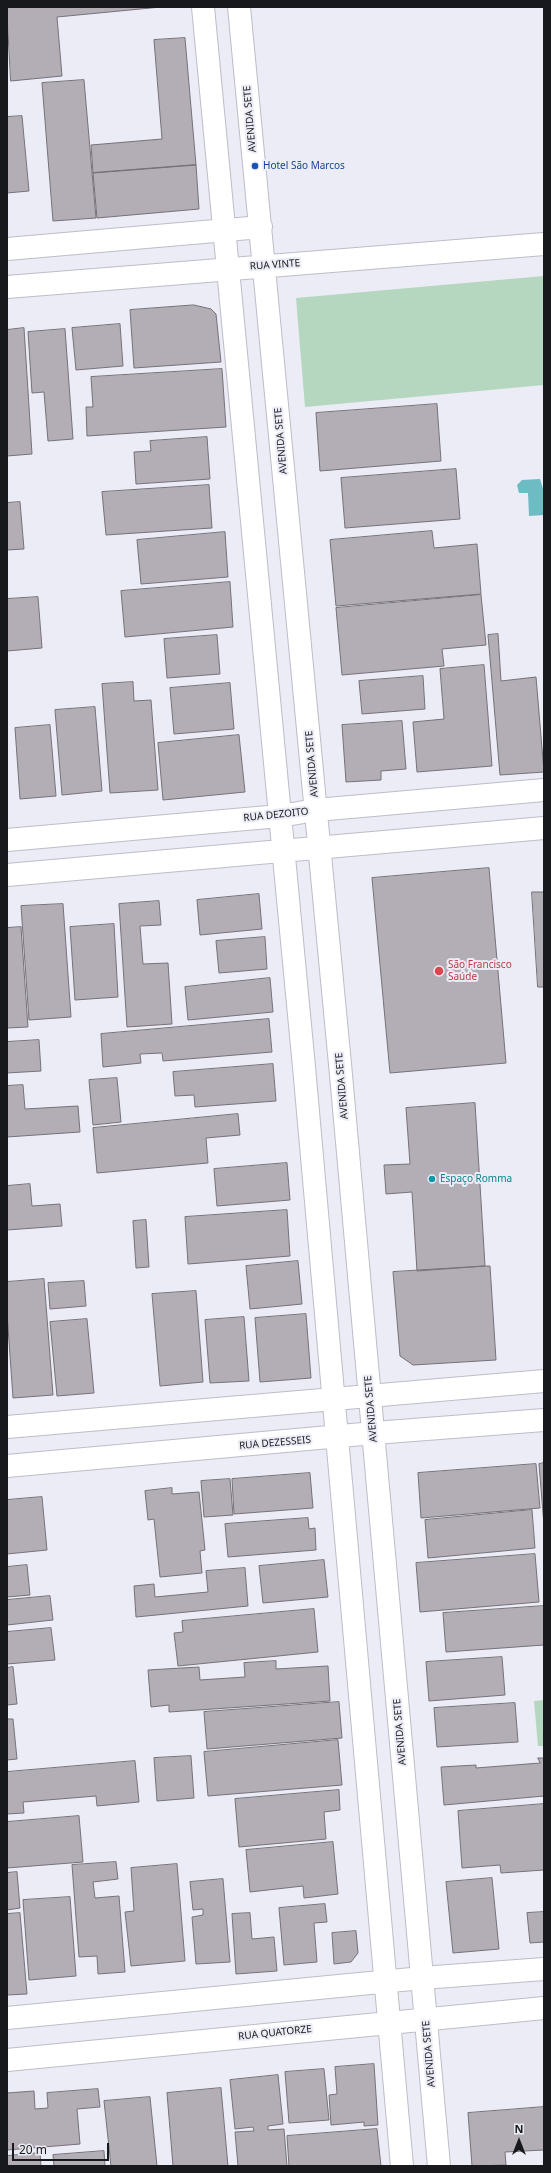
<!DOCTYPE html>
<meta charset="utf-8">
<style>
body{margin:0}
#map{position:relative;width:551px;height:2173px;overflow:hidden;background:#ebecf5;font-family:"Noto Sans",sans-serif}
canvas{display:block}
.frame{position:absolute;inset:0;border:8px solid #18191c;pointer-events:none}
.north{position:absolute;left:499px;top:2121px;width:40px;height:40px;-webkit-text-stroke:3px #ebecf5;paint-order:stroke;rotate:0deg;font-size:11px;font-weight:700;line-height:16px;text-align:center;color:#18191c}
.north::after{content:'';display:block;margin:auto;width:14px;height:18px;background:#18191c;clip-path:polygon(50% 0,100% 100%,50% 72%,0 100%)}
.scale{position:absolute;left:12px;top:2143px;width:97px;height:18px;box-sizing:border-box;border:2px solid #18191c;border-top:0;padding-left:5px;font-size:12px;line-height:14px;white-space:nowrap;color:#18191c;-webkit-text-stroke:3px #ebecf5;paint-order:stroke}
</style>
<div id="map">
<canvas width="551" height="2173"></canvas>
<div class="frame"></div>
<div class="north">N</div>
<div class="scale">20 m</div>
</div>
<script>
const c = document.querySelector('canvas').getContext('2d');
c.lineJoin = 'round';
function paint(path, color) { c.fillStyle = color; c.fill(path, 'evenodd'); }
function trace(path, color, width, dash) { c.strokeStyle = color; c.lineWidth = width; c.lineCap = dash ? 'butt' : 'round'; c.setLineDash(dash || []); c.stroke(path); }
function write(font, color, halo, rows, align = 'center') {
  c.font = font + ' "Noto Sans",sans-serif'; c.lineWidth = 4; c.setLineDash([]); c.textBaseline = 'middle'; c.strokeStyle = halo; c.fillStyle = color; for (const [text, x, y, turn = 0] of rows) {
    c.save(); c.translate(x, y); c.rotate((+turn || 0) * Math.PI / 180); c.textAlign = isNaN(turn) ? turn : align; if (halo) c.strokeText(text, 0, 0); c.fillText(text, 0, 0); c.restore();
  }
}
const green = new Path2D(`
 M544,276v109l-239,22 -9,-109z
 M544,1700v46h-6l-4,-45z`);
const water = new Path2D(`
 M540,479l4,13v23l-15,1 -1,-23h-9l-2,-8 5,-5z`);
const building = new Path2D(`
 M7,7h154l-104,10 5,59 -51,5z
 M185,38l11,127 -103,8 -2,-28 71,-6 -8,-99z
 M84,80l12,138 -43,3 -11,-138z
 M22,116l7,75 -22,2v-76z
 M196,165l3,44 -102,9 -4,-45z
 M194,305l17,4 5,5 5,48 -87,6 -4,-58z
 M120,324l3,42 -47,4 -4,-42z
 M24,328l8,126 -25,2v-126z
 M65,329l8,110 -25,2 -4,-49 -12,1 -4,-61z
 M222,369l4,58 -139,9 -1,-29h7l-2,-30z
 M437,404l4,57 -121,10 -4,-58z
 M207,437l3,42 -74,5 -2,-32 17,-1 -1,-10z
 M456,469l4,50 -115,9 -4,-50z
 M209,485l3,43 -106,7 -4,-43z
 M20,502l4,47 -17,1v-47z
 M432,531l2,17 43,-4 4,50 -145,12 -6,-66z
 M225,532l3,45 -87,7 -4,-44z
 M230,582l3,45 -108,10 -4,-46z
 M481,595l5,50 -44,4 2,17 -102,9 -6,-67z
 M38,597l4,51 -35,3v-52z
 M498,634l3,47 35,-4 8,95 -44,3 -12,-140z
 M217,635l3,39 -53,4 -3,-39z
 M484,665l8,101 -75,6 -4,-50 31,-3 -4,-50z
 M423,676l2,33 -63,5 -3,-33z
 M133,682l1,19 17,-1 7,90 -48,3 -8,-109z
 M230,683l4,46 -60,5 -4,-46z
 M95,707l7,84 -40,4 -7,-85z
 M402,721l4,48 -25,2v9l-35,2 -4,-57z
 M50,725l6,71 -36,3 -5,-71z
 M239,735l6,57 -82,8 -5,-57z
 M489,868l17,195 -116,10 -18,-195z
 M532,892h12v95h-6z
 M259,894l3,35 -62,6 -3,-35z
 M159,901l2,24 -21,1 3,38 25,-1 4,61 -45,3 -8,-123z
 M63,904l8,113 -42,3 -8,-114z
 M114,924l4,73 -43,3 -5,-73z
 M21,927l7,100 -21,1v-100z
 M265,937l2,32 -48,4 -3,-32z
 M270,978l3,34 -85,8 -3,-33z
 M269,1019l3,33 -109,9 -1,-8 -22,1 1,9 -38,4 -2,-33z
 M39,1040l2,31 -34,2v-31z
 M273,1064l3,37 -81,6 -1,-12 -19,1 -2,-24z
 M117,1078l4,44 -28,3 -4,-45z
 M23,1085l2,24 53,-3 2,26 -73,5v-51z
 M475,1103l10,163 -68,5 -5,-79 -26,2 -2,-29 26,-1 -4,-56z
 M238,1114l2,21 -34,3 2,25 -111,10 -4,-45z
 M287,1163l3,37 -73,6 -3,-37z
 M30,1184l2,22 28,-2 2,22 -55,4v-44z
 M287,1210l3,46 -102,8 -3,-47z
 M146,1220l3,47 -13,1 -3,-47z
 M298,1261l4,43 -52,5 -4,-43z
 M485,1266h5l6,94 -83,5 -13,-9 -7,-84z
 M44,1279l9,116 -40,3 -6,-85v-31z
 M84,1281l2,25 -36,3 -2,-26z
 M196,1291l7,91 -43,4 -8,-92z
 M306,1314l5,64 -51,4 -5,-64z
 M244,1317l5,64 -39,2 -5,-63z
 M87,1319l7,74 -37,3 -7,-74z
 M544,1463v62l-5,-61z
 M536,1464l4,44 -119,10 -3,-45z
 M310,1473l3,35 -79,6 -2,-35z
 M230,1479l3,36 -29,2 -3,-36z
 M172,1488v6l27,-2 6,58 -5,1 2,22 -42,4 -6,-58 -6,1 -3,-29z
 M42,1497l5,53 -40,4v-54z
 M532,1510l3,38 -107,10 -3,-38z
 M308,1518l1,11 6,-1 1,22 -88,7 -3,-33z
 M535,1554l4,48 -119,10 -4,-49z
 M324,1560l4,37 -65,6 -4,-37z
 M27,1565l3,30 -23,2v-30z
 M245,1568l3,38 -112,11 -2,-31 20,-2 1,13 53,-5 -2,-21z
 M50,1596l3,24 -46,5v-25z
 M544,1606v39l-98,7 -3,-39z
 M314,1609l4,43 -140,14 -4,-33 9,-1 -1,-11z
 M51,1628l4,32 -48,4v-32z
 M502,1657l3,38 -76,6 -3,-39z
 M276,1661v8l52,-3 2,35 -161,11v-7l-18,2 -3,-37 51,-3 1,13 45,-3 -1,-14z
 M13,1667l4,37 -10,1v-37z
 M339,1702l3,36 -135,11 -3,-37z
 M515,1703l3,39 -81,5 -3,-39z
 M7,1719h6l4,40 -10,1z
 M338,1740l4,45 -134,11 -4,-44z
 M191,1756l3,42 -37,3 -3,-43z
 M538,1758h6v38l-100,9 -3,-38 35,-2v3l64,-5z
 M135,1761l4,41 -42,4 -1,-10 -73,6 1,11 -17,1v-42z
 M339,1790l1,20 -16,2 2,27 -87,8 -4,-48z
 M544,1804v66l-43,3 -1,-8 -38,3 -4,-57z
 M79,1816l4,46 -76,6v-46z
 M333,1842l5,52 -34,4 -1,-12 -53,6 -4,-42z
 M116,1862l2,17 -25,3 2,16 24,-2 6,76 -27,2 -1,-18 -18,1 -7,-92z
 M177,1864l8,97 -54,5 -6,-54 9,-1 -3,-43z
 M17,1872l3,36 -13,2v-37z
 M492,1878l7,71 -46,4 -7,-71z
 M223,1879l7,83 -34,2 -4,-47 11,-2v-6l-10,1 -3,-28z
 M70,1897l6,79 -47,4 -6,-80z
 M325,1904l2,18 -13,1 3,39 -33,3 -5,-57z
 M544,1912v30l-14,1 -3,-30z
 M20,1913l7,81 -20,1v-81z
 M250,1913l2,26 22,-2 3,34 -41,3 -4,-60z
 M356,1931l2,22 -7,9 -17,2 -2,-31z
 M374,2064l4,61 -14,1v-4l-33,3 -2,-30 8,-1 -2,-27z
 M324,2069l5,51 -40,3 -4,-51z
 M278,2075l5,49 -15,2v4l16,-1 3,37h-49l-3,-34 19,-1 -1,-4 -18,2 -5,-49z
 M221,2088l7,78h-55l-6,-73z
 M98,2089l2,18 -23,2 3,35 -73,6v-57l27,-2 1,18 13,-1 -1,-15z
 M150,2097l7,69h-46l-7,-65z
 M544,2107v43l-39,2 1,13 -34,1 -4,-53z
 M377,2129l4,37h-92l-2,-30z
 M104,2151l1,15h-51l-1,-11z
 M40,2153l1,13h-34v-10z`);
const minor = new Path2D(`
 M203,7l101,1060 98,1099
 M239,7l101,1057 99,1102
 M7,249l254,-22
 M7,287l537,-43
 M7,840l273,-24 36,-6 228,-20
 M7,875l537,-47
 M7,1427l537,-46
 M7,1466l367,-33 170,-13
 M7,2018l415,-40 122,-9
 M7,2060l537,-52`);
const markers = [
 [255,166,4,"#1a4fb4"],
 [439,971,5,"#e0444e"],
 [432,1179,4,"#0f9aa8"]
];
const streetNames = [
 ["AVENIDA SETE",250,119,-95],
 ["RUA VINTE",275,265,-4],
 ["AVENIDA SETE",281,441,-95],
 ["AVENIDA SETE",312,764,-95],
 ["RUA DEZOITO",276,815,-6],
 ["AVENIDA SETE",342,1086,-95],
 ["AVENIDA SETE",371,1409,-95],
 ["RUA DEZESSEIS",275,1443,-5],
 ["AVENIDA SETE",400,1732,-95],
 ["RUA QUATORZE",275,2033,-6],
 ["AVENIDA SETE",429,2054,-95]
];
const transitNames = [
 ["Hotel São Marcos",263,166]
];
const healthNames = [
 ["São Francisco",448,965],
 ["Saúde",448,977]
];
const cultureNames = [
 ["Espaço Romma",440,1179]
];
paint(green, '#b5d7c0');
paint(water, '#6dbbc3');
paint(building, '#b3aeb6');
trace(building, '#767179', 1);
trace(minor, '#bdbec7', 24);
trace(minor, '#fff', 22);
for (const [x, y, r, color] of markers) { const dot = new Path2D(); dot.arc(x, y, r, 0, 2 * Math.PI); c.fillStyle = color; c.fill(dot); trace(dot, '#ebecf5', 1.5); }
write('10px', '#18191c', '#ebecf5', streetNames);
write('10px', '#164399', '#ebecf5', transitNames, 'left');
write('10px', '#be3a42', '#ebecf5', healthNames, 'left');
write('10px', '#0d838f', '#ebecf5', cultureNames, 'left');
</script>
